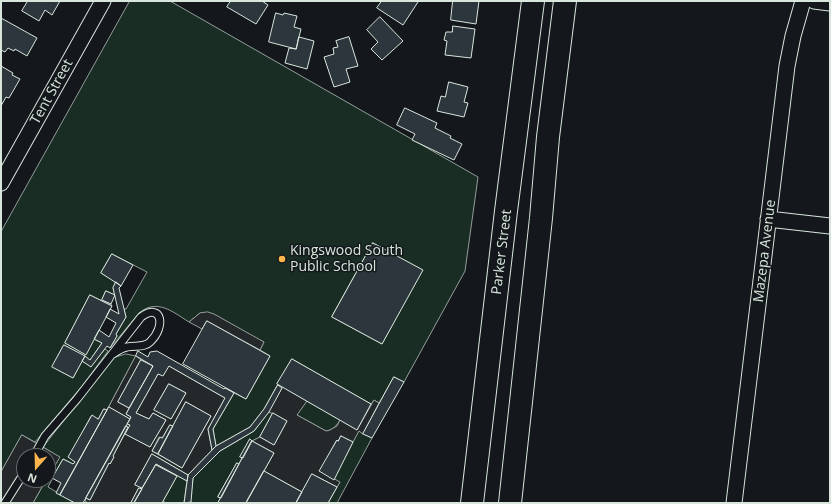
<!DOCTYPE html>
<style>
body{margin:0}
#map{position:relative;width:831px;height:504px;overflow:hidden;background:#14181c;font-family:"Open Sans",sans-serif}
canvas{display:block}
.frame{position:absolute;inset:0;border:2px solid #d8e6dc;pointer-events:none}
.north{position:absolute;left:16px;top:448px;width:40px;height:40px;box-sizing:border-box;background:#14181c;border:1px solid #626a69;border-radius:50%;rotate:200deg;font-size:11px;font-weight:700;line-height:16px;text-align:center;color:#d8e6dc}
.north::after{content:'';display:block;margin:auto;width:14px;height:18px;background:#ffb74d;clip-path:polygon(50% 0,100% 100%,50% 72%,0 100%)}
</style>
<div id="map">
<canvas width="831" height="504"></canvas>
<div class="frame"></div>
<div class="north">N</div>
</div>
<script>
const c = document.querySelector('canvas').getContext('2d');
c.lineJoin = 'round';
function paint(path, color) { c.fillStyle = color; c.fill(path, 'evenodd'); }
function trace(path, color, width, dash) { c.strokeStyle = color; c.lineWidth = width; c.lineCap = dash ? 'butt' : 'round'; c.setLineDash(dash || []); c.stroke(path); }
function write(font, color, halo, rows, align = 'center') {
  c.font = font + ' "Open Sans",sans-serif'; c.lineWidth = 3; c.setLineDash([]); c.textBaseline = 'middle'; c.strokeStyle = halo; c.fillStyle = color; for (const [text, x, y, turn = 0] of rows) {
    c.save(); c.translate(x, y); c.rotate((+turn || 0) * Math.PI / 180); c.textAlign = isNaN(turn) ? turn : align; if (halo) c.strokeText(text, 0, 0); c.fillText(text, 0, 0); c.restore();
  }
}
const green = new Path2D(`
 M130,1h40l308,176 -13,94 -61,111 -10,-5 -15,26 -5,-3 -3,4 -79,-45 -28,50 -14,18 -34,19 -3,-17 21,-36 12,6 24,-43 -10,-6 4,-8 -64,-29 -11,9c-16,-10 -32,-24 -50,-9l-29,35 7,-12 -1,-2 10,-17 -2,-8h2l21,-37 -35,-18 -11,19 15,9 -3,6 2,7 -9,-4 -4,9 9,4 1,2 -22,-11 -25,48 21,11 8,-15 8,4 -12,17 -26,-15 -11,22 20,11 9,-17 9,5 14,-17 3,2 -25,34 -48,57 -13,-7 -21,37v-240zM373,243l49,27 -40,74 -50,-27z
 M126,354l10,2 -29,54 -3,-1 -6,10 -7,-3 -22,41 6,5 -2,2 -10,-5 -15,28 27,16h-42l13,-23h2v-3l11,-20 -16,-10 70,-89z
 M307,401l33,19c-3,5 -7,10 -14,11l-29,-16z
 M269,412l4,1 -13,24 -8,4 -2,-1 -11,24 -2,-1 -19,33 3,2 -3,5h-28l3,-25 27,-27 34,-20z
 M359,431l4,3 9,4 -35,65h-9l12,-21 -6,-2z
 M156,464l31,17 -3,22h-18l-3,-2 14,-25 -21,-11z`);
const parking = new Path2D(`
 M208,312l6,2 50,28 -4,8 -53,-29 -5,8 -13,-7 11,-9z
 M136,356l5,4 -23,42 11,6 -3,6 5,3 -1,2 -21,-12z
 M169,366l56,32 -17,31 4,21 -24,25 -36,-21 -17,30 7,4v1l-3,-1 -8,15h-43l-3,-2 1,-3 4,2 19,-37 1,1 4,-7 -1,-1 15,-28 -2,-2 1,-2 3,1 -4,9 24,13 16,-27 -13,-7 -4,6 -13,-6 22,-39zM169,384l17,9 -15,26 -16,-10zM186,402l25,14 -29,52 -30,-17 7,-14 3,1 8,-13 3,1z
 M283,387l24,14 -10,14 29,16 4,-1 7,-4 3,-6 17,10 17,-30 5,3 -16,31 -4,-3 -6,11 -12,-6 -3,5h-2l-16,30 20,11 -3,5 -25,-13 -10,18 -38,-21 10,-18 -22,-12 8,-4 14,8 13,-24 -18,-9z
 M22,435l38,22 -12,20v-21h-24v24h22l-13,23h-30l-2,-1v-30z`);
const building = new Path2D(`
 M28,1h32l-8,14 -7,-5 -6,11 -17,-10z
 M231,1h31l6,4 -12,19 -29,-17z
 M382,1h35l1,1 -15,23 -26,-17z
 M453,1h26l-3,23 -25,-4z
 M276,13l7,2 1,-2 13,3 -3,11 7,2 -5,20 -27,-7z
 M380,17l23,24 -21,19 -11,-11 7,-7 -11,-12z
 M1,18l36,20 -10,18 -12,-7 -1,2 -6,-3 -3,4 -4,-2z
 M453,26l22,3 -4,29 -26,-3 2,-14 -3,-1 2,-8h6z
 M299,37l15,4 -7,28 -22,-6 4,-15 7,1z
 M349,37l9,29 -12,3 4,13 -16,5 -10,-30 10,-3 -1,-6 5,-1 -2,-6z
 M1,66l12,7 -1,2 8,4 -11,19 -3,-1 -5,9z
 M449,82l19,5 -4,15 4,1 -4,14 -27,-6 4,-15 4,1z
 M405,108l32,15 -2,5 16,8 -1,2 12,6 -8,16 -42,-20 3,-6 -18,-9z
 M373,243l50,27 -41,74 -50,-27z
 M112,254l21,11 -12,21 -20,-13z
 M116,282l5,4 -2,2 7,29 -10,17 1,2 -7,12 -3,-2 -16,21 -9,-6 3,-5 5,4 12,-17 -8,-4 5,-9 10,7 7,-14 -10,-6 4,-8 9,5 -6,-26z
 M106,291l9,4 -4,9 -9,-4z
 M90,295l22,11 -26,49 -21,-12z
 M207,321l63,35 -24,43 -63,-35z
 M64,345l21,11 -12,22 -21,-11z
 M138,351l10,6 2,-5 7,-1 67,38 1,-1 9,5 -21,36 3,17 -4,4 -4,-21 17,-31 -56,-32 -6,10 -5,-2 -22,39 13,6 4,-6 13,7 -16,27 -25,-13 5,-9 -3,-1 4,-7 -5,-3 27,-48 -17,-10z
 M292,359l79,45 -14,26 -80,-46z
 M141,360l12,6 -24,42 -11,-6z
 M394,377l10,5 -32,56 -9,-4z
 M169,384l17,9 -15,26 -17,-9z
 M278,385l4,3 -13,24 -15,19 -34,20 -27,27 -2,24 -7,1 4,-28 28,-29 34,-19 14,-18z
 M186,402l25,14 -29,52 -24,-14z
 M109,407l21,12 -47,84h-8l-15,-8z
 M104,409l3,1 -47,85 -4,-2 5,-10 -9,-5 11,-19 10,5 2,-2 -7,-5 24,-42 6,4z
 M273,413l14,8 -13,24 -14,-8z
 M170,425l3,1 -15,28 -6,-3 8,-14 2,1z
 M126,426l2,1 -15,29 1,1 -4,7 -1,-1 -19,37 -4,-2z
 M341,436l12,6 -19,38 -15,-9 18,-31 1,1z
 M250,439l2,2 -9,17 -3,-1z
 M252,441l22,12 -28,50h-28z
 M152,454l36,21 -1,6 -31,-17 -14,24 -7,-3z
 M237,463l2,1 -18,34 -3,-1z
 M156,465l21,11 -15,27h-28z
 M264,471l38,21 -6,11h-50z
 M312,474l25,13 -9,16h-32z
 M139,488l3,1 -8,14h-3z`);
const lane = new Path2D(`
 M34,456l11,-20 32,-37 64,-82c21,-15 25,10 9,25 -6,6 -15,3 -23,5 -5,1 -10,4 -14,7
 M5,503l19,-30`);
const street = new Path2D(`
 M814,1l16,2
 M1,183l102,-182
 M768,219l62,7
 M734,503l53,-437 6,-30 10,-35`);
const highway = new Path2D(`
 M472,503l34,-292 27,-210
 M510,503l31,-285 7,-81 17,-136`);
const markers = [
 [282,259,4,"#ffb74d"]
];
const streetNames = [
 ["Tent Street",52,92,-61],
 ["Mazepa Avenue",765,251,-83],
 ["Parker Street",502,252,-83]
];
const poiNames = [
 ["Kingswood South",290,251],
 ["Public School",290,267]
];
paint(green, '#1a2d24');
trace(green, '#939e99', 1);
paint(parking, '#24282b');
trace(parking, '#939e99', 1);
paint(building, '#2c363c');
trace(building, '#d8e6dc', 1);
trace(lane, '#d8e6dc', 9);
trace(street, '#d8e6dc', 17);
trace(highway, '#d8e6dc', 24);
trace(lane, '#14181c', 7);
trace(street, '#14181c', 15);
trace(highway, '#14181c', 22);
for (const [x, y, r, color] of markers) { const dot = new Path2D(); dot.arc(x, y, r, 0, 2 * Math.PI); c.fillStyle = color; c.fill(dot); trace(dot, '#14181c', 1.5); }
write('14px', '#d8e6dc', '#14181c', streetNames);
write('14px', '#d8e6dc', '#14181c', poiNames, 'left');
</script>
